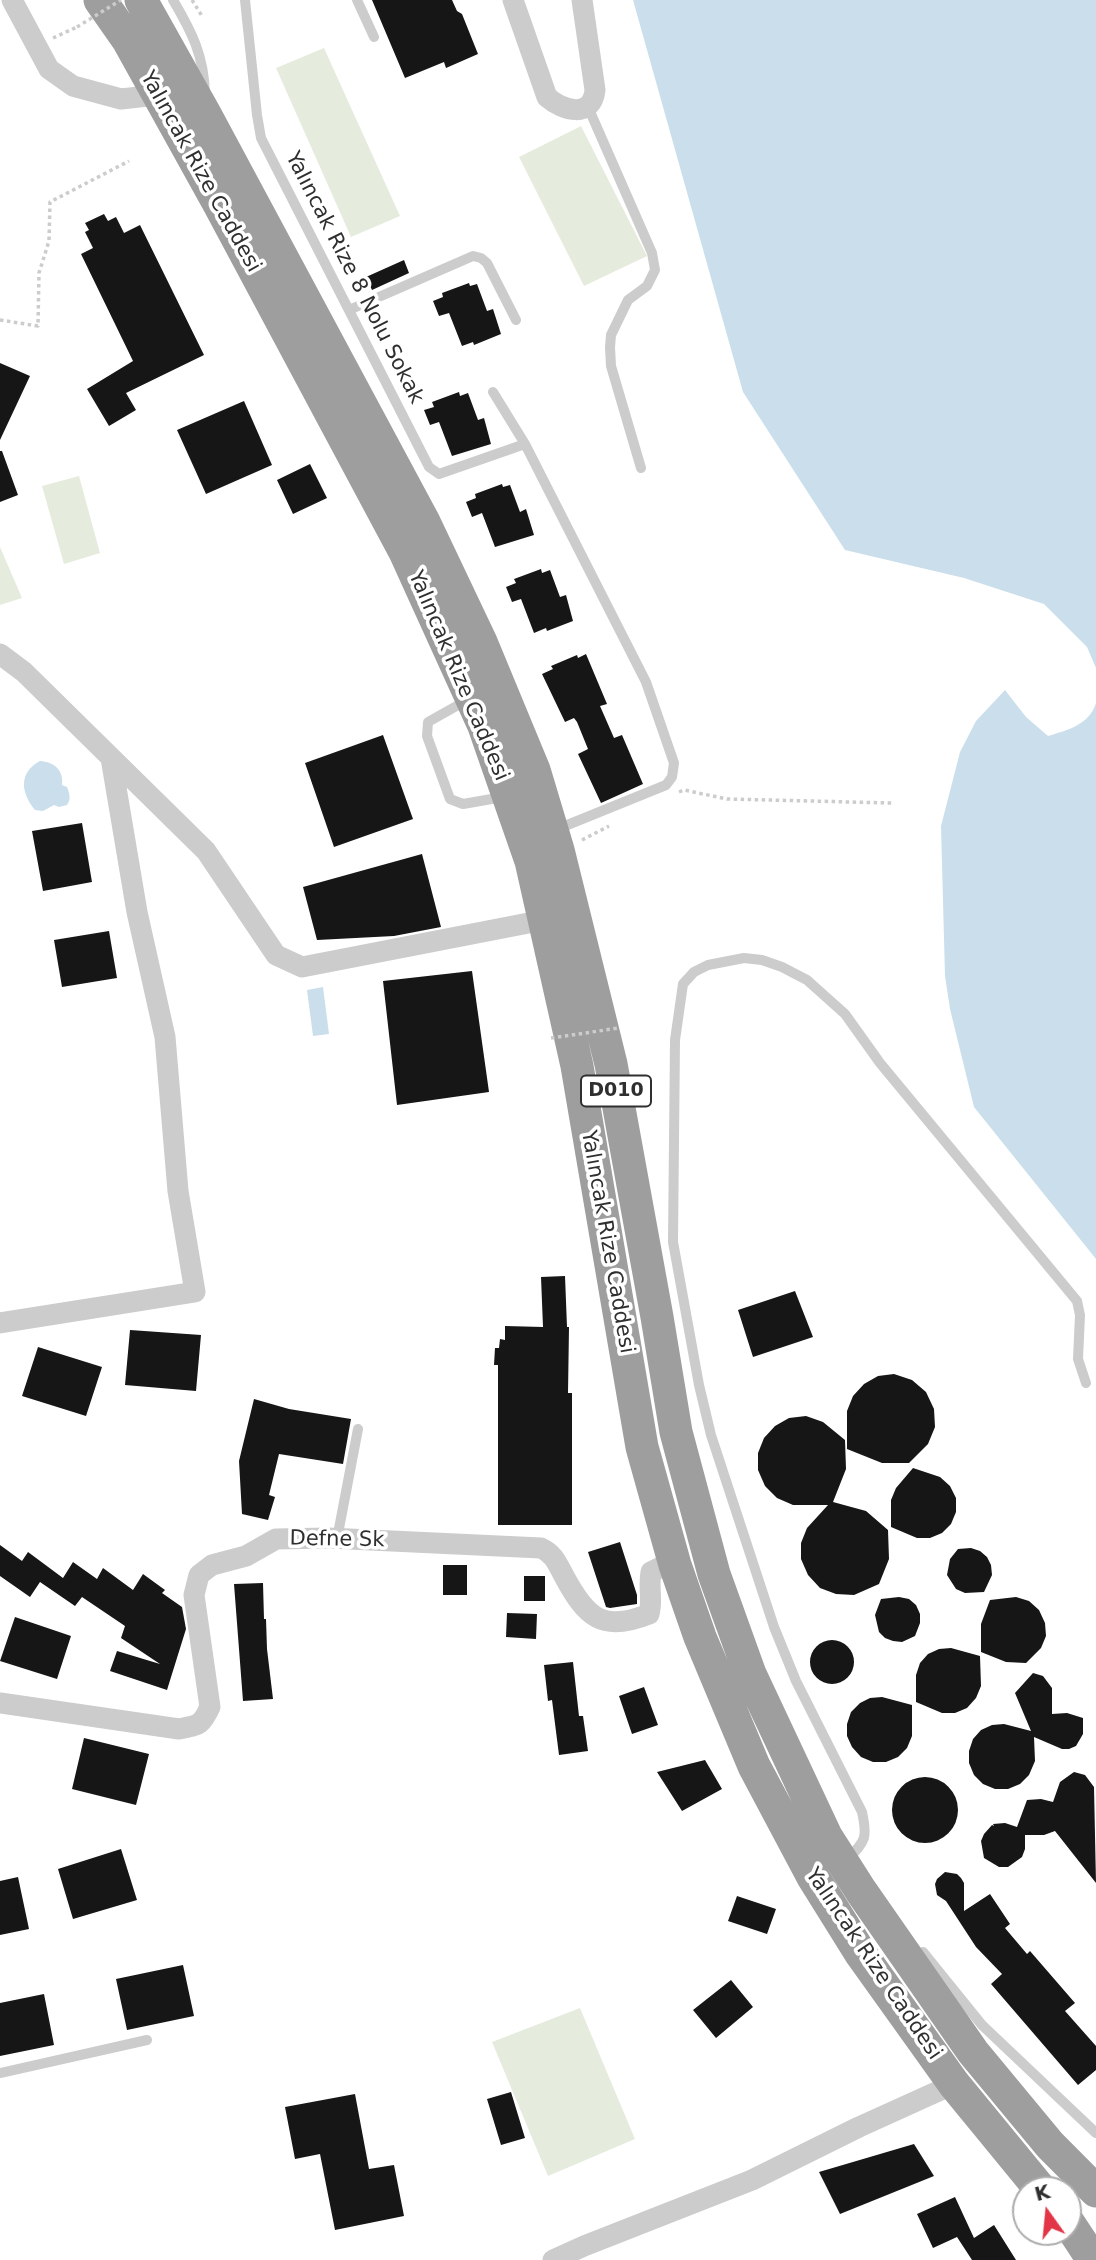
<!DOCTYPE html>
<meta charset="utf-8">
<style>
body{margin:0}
#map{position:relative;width:1096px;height:2260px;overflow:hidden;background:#fff;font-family:"DejaVu Sans",sans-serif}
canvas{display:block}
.north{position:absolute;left:1012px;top:2176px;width:70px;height:70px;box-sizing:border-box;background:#fff;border:2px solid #acacac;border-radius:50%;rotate:345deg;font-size:19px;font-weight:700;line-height:28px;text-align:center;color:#2f2f2f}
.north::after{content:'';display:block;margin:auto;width:24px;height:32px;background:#e23547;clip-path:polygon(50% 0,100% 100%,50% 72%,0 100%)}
</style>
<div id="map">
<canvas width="1096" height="2260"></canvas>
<div class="north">K</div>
</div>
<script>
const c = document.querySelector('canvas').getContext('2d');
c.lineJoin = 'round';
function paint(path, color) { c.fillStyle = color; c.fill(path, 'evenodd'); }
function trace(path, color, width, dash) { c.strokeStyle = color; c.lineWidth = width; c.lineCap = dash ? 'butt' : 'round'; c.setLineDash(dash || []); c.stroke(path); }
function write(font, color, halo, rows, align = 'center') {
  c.font = font + ' "DejaVu Sans",sans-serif'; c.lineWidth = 7; c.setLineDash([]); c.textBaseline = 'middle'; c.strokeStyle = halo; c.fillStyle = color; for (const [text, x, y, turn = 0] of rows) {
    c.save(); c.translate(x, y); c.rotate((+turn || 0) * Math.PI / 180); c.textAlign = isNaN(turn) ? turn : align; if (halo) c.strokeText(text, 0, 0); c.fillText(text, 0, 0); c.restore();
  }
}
const green = new Path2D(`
 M324,48l76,168 -49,21 -75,-169z
 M581,126l66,130 -63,30 -65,-129z
 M79,476l21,77 -36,11 -22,-78z
 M0,547l22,51 -22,7z
 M580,2008l55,131 -87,37 -56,-134z`);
const water = new Path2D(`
 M633,0h463v668l-9,-21 -43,-43 -80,-26 -119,-28 -102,-158z
 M1005,690l21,27 22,19c20,-6 41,-11 48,-33v556l-122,-152 -24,-98 -5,-33 -4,-150 19,-74 16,-31z
 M40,761c14,1 24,9 22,24l5,2c3,8 4,12 0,18l-8,2 -5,-2 -11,6 -8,-1c-14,-17 -17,-37 5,-49z
 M323,987l6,47 -16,2 -6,-46z`);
const building = new Path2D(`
 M372,0h80l5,11 5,3 16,40 -32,14 -2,-6 -39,16z
 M104,214l4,7 8,-4 8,16 16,-8 64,130 -78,38 10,17 -27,16 -22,-37 46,-28 -52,-107 12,-6 -8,-16 4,-2 -4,-7z
 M404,260l5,13 -37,17 -6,-13z
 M469,283l1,3 7,-2 10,27 6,-2 8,25 -27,11 -1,-3 -11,4 -13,-33 -10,3 -6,-15 10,-4 -1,-4z
 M0,363l30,13 -30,64z
 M459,392l1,4 8,-3 10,27 6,-2 7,26 -39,12 -13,-34 -9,3 -6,-15 10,-3 -2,-5z
 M244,401l28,64 -66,29 -29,-64z
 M0,451h2l16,44 -18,7z
 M310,464l17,34 -34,16 -16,-34z
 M502,484l1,3 7,-2 10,27 6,-3 8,26 -39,12 -13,-34 -10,4 -6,-15 10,-4 -1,-4z
 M541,569l1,4 8,-3 10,27 6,-2 7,26 -26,10 -1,-3 -12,5 -13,-34 -9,3 -6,-15 10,-4 -2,-4z
 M586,654l21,50 -7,2 14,32 8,-3 21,49 -42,19 -23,-49 10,-5 -11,-27 -3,-4 -9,4 -23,-48 11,-5 -2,-3 26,-11 1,3z
 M383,735l30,84 -79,28 -29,-84z
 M82,823l10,59 -49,9 -11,-60z
 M422,854l19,73 -47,9 -77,4 -14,-53z
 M109,931l8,47 -55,9 -8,-47z
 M472,971l17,121 -92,13 -14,-124z
 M565,1276l2,51h2l-1,66h4v132h-74v-160h-4l1,-17h4l1,-9 5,1v-14l38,1 -2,-50z
 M795,1291l18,46 -60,20 -15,-47z
 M130,1330l71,5 -5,56 -71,-6z
 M38,1347l64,20 -16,49 -64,-20z
 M894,1374l18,6 14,12 8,17 1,18 -7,17 -19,19h-27l-35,-14v-38l6,-15 11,-12 14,-8z
 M254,1399l35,10 62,10 -8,45 -64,-10 -10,41 6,2 -7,23 -26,-6 -3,-53z
 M806,1416l17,6 22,18 1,29 -13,33 33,9 22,19 1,29 -10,25 -25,11 -18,-1 -16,-6 -12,-13 -7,-16v-16l6,-15 21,-23h-35l-16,-7 -12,-12 -7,-16v-17l6,-15 11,-12 14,-8z
 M913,1468l27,9 10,9 6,12v14l-5,12 -9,9 -12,5h-13l-26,-11v-27l5,-12z
 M620,1542l17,53v9l-27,4 -4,-1 -18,-55z
 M0,1545l22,16 6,-9 35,26 10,-16 24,17 6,-11 30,22 10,-16 22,16 -3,3 20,14 4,22 -19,61 -57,-19 7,-20 43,13 -39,-26 4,-12 -43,-29 -7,9 -35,-24 -10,15 -30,-21z
 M971,1548l9,3 7,6 4,8 1,10 -8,17 -19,1 -9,-4 -9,-14 3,-16 8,-10z
 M443,1565h24v30h-24z
 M524,1576h21v25h-21z
 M263,1583l1,36h2l1,30 6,50 -30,2 -9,-117z
 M899,1597l10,2 7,6 4,9v9l-5,13 -13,6 -9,-1 -8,-3 -6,-6 -4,-17 6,-16z
 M1016,1597l13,4 10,9 6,13 1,13 -5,12 -15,15 -20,-1 -25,-10v-28l9,-24z
 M507,1613l30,1 -1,25 -30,-2z
 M15,1617l56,19 -14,43 -57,-18z
 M810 1662a22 22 0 1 1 44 0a22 22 0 1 1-44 0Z
 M951,1648l29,8 1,30 -5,12 -9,10 -12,5h-13l-26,-11v-27l4,-12 8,-9 11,-5z
 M573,1662l6,54h4l5,35 -29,4 -7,-55 -4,1 -4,-36z
 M1033,1673l10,3 9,12v26l15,-1 16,5v16l-7,12 -7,3h-7l-28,-12 1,24 -6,14 -9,9 -12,5h-13l-12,-5 -9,-9 -5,-12v-12l4,-12 8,-9 11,-5 12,-1 27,7 -16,-38z
 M644,1687l14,38 -26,9 -13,-38z
 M882,1697l30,8v31l-5,12 -9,9 -12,5h-13l-12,-5 -9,-10 -5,-11v-12l4,-12 9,-9 10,-5z
 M84,1738l65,16 -13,51 -64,-16z
 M705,1760l17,29 -40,22 -25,-39z
 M1074,1772l11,3 9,12 2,96 -41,-52 -11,4h-19v14l-3,8 -14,10h-9l-15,-9 -3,-17 3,-7 8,-9 2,1 -1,-2 12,-1 12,4 10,-27 14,-1 12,3 7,-20z
 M892 1810a33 33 0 1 1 66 0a33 33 0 1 1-66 0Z
 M121,1849l16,51 -64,19 -15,-50z
 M945,1872l12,2 4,4 3,5v28l26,-17 20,30 -5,4 22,26 3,-3 45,52 -10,8 31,35v24l-18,15 -87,-101 11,-10 -26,-27 -30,-46 -9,-6 -2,-11 2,-5z
 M18,1877l11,52 -29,6v-54z
 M737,1896l39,13 -9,25 -39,-13z
 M183,1965l11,51 -67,14 -11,-51z
 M731,1980l22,27 -37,31 -23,-28z
 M44,1994l10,51 -54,11v-53z
 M511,2092l14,46 -24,7 -14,-46z
 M355,2094l14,75 25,-4 10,51 -69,14 -15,-76 -25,5 -10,-52z
 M914,2144l20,32 -94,38 -21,-42z
 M955,2197l19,41 20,-13 22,35h-44l-15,-23 -24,11 -16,-34z`);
const path = new Path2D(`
 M192,0l10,16
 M53,38l24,-11
 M0,320l38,6 1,-53 10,-32 1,-39 79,-41
 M679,792l5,-2 43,9 165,4
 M582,840l27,-14`);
const service = new Path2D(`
 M173,0c19,32 31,56 32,94
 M245,0l12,115 4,23 168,329 10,7 86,-30
 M357,0l17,37
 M588,107l64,146 3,17 -8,16 -19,14 -17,35 -1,12 1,19 30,102
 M349,310l124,-54 8,2 6,5 29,57
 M493,392l32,52 121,238 28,81 -2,14 -6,8 -111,45
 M469,699l-41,23 -1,14 23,63 13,5 40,-7
 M337,1539l21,-110
 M847,1860c18,-19 21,-21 15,-48l-66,-131 -22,-54 -63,-192 -12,-50 -26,-143 2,-202 8,-56 11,-12 14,-7 36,-7 18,2 20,7 25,13 38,34 35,49 197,238 3,14 -2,44 8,24
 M923,1952l59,73 114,108
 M0,2073l147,-33`);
const minor = new Path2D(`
 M12,0l37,69 24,17 48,13 36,-4
 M513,0l34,97c16,14 45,22 48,-7l-13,-90
 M0,654l24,18 182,179 70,104 26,12 242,-47
 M0,1323l195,-31 -17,-101 -13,-154 -28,-125 -26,-154
 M0,1703l179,26c20,-4 22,-3 31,-22l-16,-112 5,-20 13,-10 34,-9 30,-17 52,-1 213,10c13,6 16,15 23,28 22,41 38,57 85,38 4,-14 -1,-27 2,-42l22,-11
 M553,2260l31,-14 168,-66 107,-53 95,-43`);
const trunk = new Path2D(`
 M100,0l28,40 91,164 186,348 79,174 47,135 46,205 65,381 33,118 25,72 54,129 59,111 48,77 93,130 87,106
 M141,0l64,114 219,408 57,120 53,128 24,80 53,214 46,253 19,115 38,142 36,100 76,162 35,55 112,161 77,93 46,46
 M1068,2222l25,38`);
const pathBridge = new Path2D(`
 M77,27l44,-27
 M551,1038l68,-10`);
const shields = [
 [616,1091,70]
];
const shieldNames = [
 ["D010",616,1091]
];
const streetNames = [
 ["Yalıncak Rize Caddesi",200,172,61],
 ["Yalıncak Rize 8 Nolu Sokak",354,278,63],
 ["Yalıncak Rize Caddesi",458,676,67],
 ["Yalıncak Rize Caddesi",607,1242,80],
 ["Defne Sk",337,1540,1],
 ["Yalıncak Rize Caddesi",873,1964,56]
];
paint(green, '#e5ecdd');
paint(water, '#cadfeb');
paint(building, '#161616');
trace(path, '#ccc', 3.5, [3.5, 3.5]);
trace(service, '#ccc', 10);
trace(minor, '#ccc', 21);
trace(trunk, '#9e9e9e', 33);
trace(pathBridge, '#ccc', 3.5, [3.5, 3.5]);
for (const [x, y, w] of shields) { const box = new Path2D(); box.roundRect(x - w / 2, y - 15.5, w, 31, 5); c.fillStyle = '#fff'; c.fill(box); trace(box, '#2f2f2f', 2); }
write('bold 19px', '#2f2f2f', null, shieldNames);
write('21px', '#2f2f2f', '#fff', streetNames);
</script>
